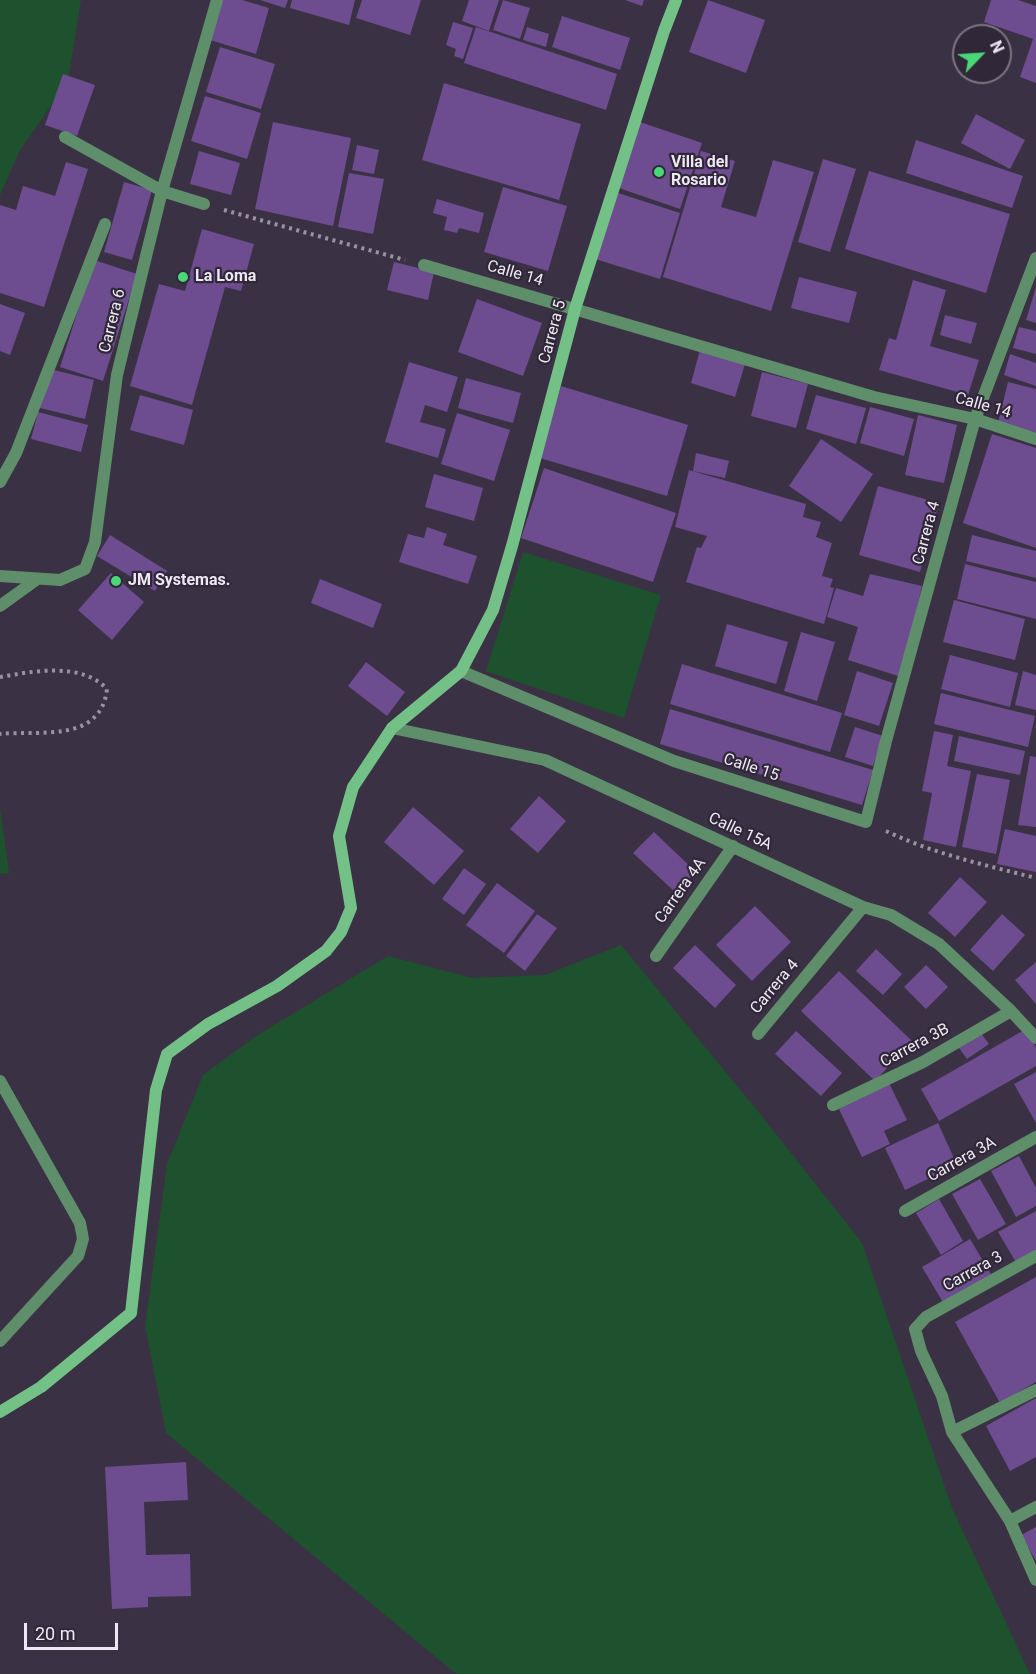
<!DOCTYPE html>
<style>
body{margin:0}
#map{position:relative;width:1036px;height:1674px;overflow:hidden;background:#3a3244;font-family:Roboto,sans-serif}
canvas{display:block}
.north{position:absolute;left:952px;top:24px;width:60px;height:60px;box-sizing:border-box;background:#302839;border:2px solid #7c7583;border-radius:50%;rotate:65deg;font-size:16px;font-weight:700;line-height:24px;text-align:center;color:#ede8f3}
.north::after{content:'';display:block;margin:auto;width:21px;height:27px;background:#49d778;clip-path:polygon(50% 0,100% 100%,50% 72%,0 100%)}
.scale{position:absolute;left:24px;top:1623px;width:94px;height:27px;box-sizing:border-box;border:3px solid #ede8f3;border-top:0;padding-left:8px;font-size:18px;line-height:21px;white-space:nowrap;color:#ede8f3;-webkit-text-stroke:4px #302839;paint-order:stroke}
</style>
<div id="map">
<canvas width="1036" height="1674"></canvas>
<div class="north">N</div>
<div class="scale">20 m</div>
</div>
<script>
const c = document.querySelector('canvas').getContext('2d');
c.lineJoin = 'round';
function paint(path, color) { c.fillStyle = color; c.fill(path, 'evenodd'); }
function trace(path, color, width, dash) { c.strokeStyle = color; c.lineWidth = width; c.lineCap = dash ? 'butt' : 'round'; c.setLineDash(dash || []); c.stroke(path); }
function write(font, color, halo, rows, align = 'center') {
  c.font = font + ' Roboto,sans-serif'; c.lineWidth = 4.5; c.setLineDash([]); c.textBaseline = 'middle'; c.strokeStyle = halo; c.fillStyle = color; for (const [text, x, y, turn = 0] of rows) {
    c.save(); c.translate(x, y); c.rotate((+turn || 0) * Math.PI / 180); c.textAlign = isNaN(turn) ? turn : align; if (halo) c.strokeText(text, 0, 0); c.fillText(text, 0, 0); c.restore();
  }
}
const green = new Path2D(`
 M0,0h81l-13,81 -48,69 -20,45z
 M523,552l138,43 -37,123 -138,-47z
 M0,807l9,66 -9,1z
 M621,945l140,170 101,128 90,265 78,166h-574l-290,-241 -21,-107 22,-162 36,-89 53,-39 132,-80 84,22 73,-3z`);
const building = new Path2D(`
 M222,0h20l27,8 -13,46 -46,-14z
 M260,0h28l-3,8z
 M292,0h63l-6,25 -59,-17z
 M362,0h59l-11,35 -54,-17z
 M469,0h30l-10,31 -27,-10z
 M503,0l27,8 -10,31 -27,-9z
 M625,0h19l-2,6z
 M708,0l57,20 -19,53 -57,-21z
 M991,0h27l18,6v77l-16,-6 13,-38 -49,-17z
 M562,16l68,22 -10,32 -68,-23z
 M453,22l20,6 -10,31 -9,-3 2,-7 -10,-4z
 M476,27l141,47 -11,36 -142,-47z
 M527,27l22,7 -3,13 -23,-7z
 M220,47l55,17 -14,45 -55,-17z
 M63,74l32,11 -18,51 -32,-11z
 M444,83l137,41 -22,76 -137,-40z
 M205,96l56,17 -14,46 -56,-18z
 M976,114l49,26 -15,29 -49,-26z
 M637,121l65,22 -22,66 -64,-22z
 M273,122l78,16 -18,88 -78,-17z
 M916,140l107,36 -11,32 -106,-35z
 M357,145l22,5 -5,24 -22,-4z
 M199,151l41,12 -9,32 -41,-11z
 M701,151l34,10 -14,46 35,10 17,-57 41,12 -43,139 -108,-34z
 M823,159l33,10 -26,83 -32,-10z
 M66,162l22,7 -44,138 -44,-14v-88l16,5 7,-24 32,10z
 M869,171l141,43 -24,79 -141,-44z
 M349,173l35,6 -11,55 -35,-7z
 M124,182l28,8 -20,70 -28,-8z
 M503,187l64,19 -19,65 -64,-19z
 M615,192l65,21 -20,66 -65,-20z
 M437,199l47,14 -5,20 -20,-5 -2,5 -13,-3 3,-13 -14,-4z
 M202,229l52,15 -13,47 -16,-4 -33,118 -62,-19 29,-102 26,7z
 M94,260l43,14 -34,107 -43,-14z
 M394,262l40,10 -6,28 -41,-10z
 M799,277l58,15 -8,31 -58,-15z
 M913,280l33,10 -16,56 49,14 -11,35 -89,-25 10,-32 7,2z
 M1036,287v36l-10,-3z
 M477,299l65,24 -19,53 -65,-24z
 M0,304l25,9 -15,42 -10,-4z
 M945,315l32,8 -6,21 -31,-9z
 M1019,327l17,4v23l-23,-6z
 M700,350l45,14 -10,33 -44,-14z
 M1010,354l26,9v23l-32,-11z
 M409,362l49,15 -11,35 -22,-7 -5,17 26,7 -8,29 -53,-16z
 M46,368l48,12 -9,39 -49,-12z
 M762,372l46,12 -12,44 -45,-12z
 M466,378l55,15 -8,30 -55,-15z
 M1008,382l28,7v44l-38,-10z
 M561,386l127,39 -21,71 -127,-38z
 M140,395l53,15 -9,35 -54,-15z
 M816,395l50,13 -10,36 -50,-15z
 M870,407l44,12 -10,37 -44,-13z
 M38,412l50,13 -7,27 -50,-13z
 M457,413l53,17 -16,51 -53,-17z
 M918,415l39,10 -13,58 -39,-8z
 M992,434l44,14v100l-73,-25z
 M821,439l52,35 -32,48 -52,-36z
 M696,453l33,8 -4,17 -32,-7z
 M544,468l132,45 -23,69 -132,-44z
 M689,470l117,34 -3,13 18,5 -5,15 16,6 -10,33 11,3 -3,8 4,1 -10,36 -138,-42 11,-35 4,1 6,-12 -32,-9z
 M434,474l49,14 -9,33 -49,-14z
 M878,486l61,17 -19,69 -61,-17z
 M427,527l20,7 -4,11 34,11 -9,28 -69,-22 9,-28 16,4z
 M110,535l57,36 -12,20 -58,-35z
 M972,535l64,16v27l-70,-17z
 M965,564l71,18v37l-79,-20z
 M111,573l33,29 -32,38 -34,-30z
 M870,574l52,12 -12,51 -12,39 -50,-16 10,-33 -31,-10 9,-29 27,8z
 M320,579l62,25 -9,24 -62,-25z
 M954,600l71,19 -10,41 -72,-18z
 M727,624l61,18 -12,42 -61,-18z
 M801,632l34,10 -18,59 -33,-10z
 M950,655l68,18 -8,34 -69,-18z
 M366,662l39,30 -18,24 -39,-30z
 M682,664l160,49 -12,39 -160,-48z
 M857,671l36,12 -14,43 -35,-11z
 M1023,671l13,4v35l-21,-5z
 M941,693l94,23 -7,31 -94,-23z
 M670,709l203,61 -11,35 -202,-61z
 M855,727l28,9 -10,30 -28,-9z
 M934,731l19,4 -6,31 24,5 -15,76 -33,-7 9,-47 -10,-2z
 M959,736l66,15 -5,24 -66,-14z
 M1030,756l6,1v70l-18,-2z
 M977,774l33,6 -14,74 -34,-7z
 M539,796l27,25 -28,32 -28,-24z
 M413,807l51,44 -30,34 -50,-43z
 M1005,829l31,7v36l-39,-8z
 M654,832l42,40 -20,21 -43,-40z
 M464,868l22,16 -22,31 -22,-16z
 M960,877l27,25 -32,35 -27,-24z
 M497,883l38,28 -31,42 -38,-28z
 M755,906l36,36 -39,39 -36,-36z
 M537,914l20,14 -32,43 -19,-15z
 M1002,914l23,21 -32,36 -23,-21z
 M695,945l41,40 -21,23 -42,-40z
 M876,949l26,25 -19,21 -27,-24z
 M1036,962v42l-21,-24z
 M926,965l22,22 -22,22 -22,-22z
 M839,971l73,70 -37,40 -74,-70z
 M1026,1029l10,19v18l-97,55 -18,-32z
 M796,1031l46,42 -21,23 -46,-42z
 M981,1033l8,11 -22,15 -8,-11z
 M1036,1072v51l-22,-39z
 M889,1083l18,37 -23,11 6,13 -28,13 -24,-50z
 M938,1123l19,42 -52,25 -20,-42z
 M1019,1156l17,32v18l-20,11 -25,-46z
 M980,1179l26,45 -28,16 -26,-46z
 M939,1199l24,42 -22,14 -25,-42z
 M1036,1211v42l-19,11 -19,-32z
 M970,1239l22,37 -48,28 -22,-37z
 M1036,1277v105l-36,21 -45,-81z
 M1036,1398v59l-26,14 -24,-45z
 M186,1462l2,38 -44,2 2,53 44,-1 1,42 -43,1v10l-36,2 -7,-142z
 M1036,1527v34l-15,-26z`);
const path = new Path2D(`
 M224,210l181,50
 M0,677c33,-6 82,-15 107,12 -6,55 -70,41 -107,45
 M886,831c48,23 99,34 150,47`);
const lane = new Path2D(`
 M0,482l16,-29 89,-229`);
const street = new Path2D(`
 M65,137l97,54 42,13
 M424,265l450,132 101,22 61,20
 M0,576l60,4 25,-11 10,-27 22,-167 45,-184 55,-191
 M0,606l36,-26
 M461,671l213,90 192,61 20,-81 89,-322 61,-161
 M392,728l153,32 318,147 28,8 48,29 72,67 25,27
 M656,956l77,-110
 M758,1034l105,-127
 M0,1081l80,142 3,16 -5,17 -78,85
 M833,1105l90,-43 88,-51
 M905,1211l131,-74
 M1036,1256l-110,61 -11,12 6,22 21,45 10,36 58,89 26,59
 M952,1432l84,-42
 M1010,1521l26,-14`);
const secondary = new Path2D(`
 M0,1412l41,-25 90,-74 25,-223 11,-36 41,-30 69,-38 49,-35 15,-19 10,-24 -12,-72 14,-49 39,-59 69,-57 32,-61 19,-64 63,-237 89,-278 12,-31`);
const markers = [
 [659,172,6,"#49d778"],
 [183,277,6,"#49d778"],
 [116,581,6,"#49d778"]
];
const poiNames = [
 ["Villa del",671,163],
 ["Rosario",671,181],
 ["La Loma",195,277],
 ["JM Systemas.",128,581]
];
const streetNames = [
 ["Calle 14",515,274,16],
 ["Carrera 6",113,321,-76],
 ["Carrera 5",553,332,-75],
 ["Calle 14",983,406,16],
 ["Carrera 4",927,533,-75],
 ["Calle 15",751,768,18],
 ["Calle 15A",740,832,25],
 ["Carrera 4A",681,891,-55],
 ["Carrera 4",775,987,-50],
 ["Carrera 3B",915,1046,-28],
 ["Carrera 3A",962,1160,-29],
 ["Carrera 3",973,1272,-29]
];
paint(green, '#1e512d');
paint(building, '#6d4c8f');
trace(path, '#9993a1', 4, [3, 4.5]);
trace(lane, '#5f8f6a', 12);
trace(street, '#5f8f6a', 12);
trace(secondary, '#73c186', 12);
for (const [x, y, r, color] of markers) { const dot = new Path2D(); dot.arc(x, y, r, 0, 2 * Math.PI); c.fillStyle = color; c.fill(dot); trace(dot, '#302839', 2); }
write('bold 16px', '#ede8f3', '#302839', poiNames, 'left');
write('16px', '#ede8f3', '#302839', streetNames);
</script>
